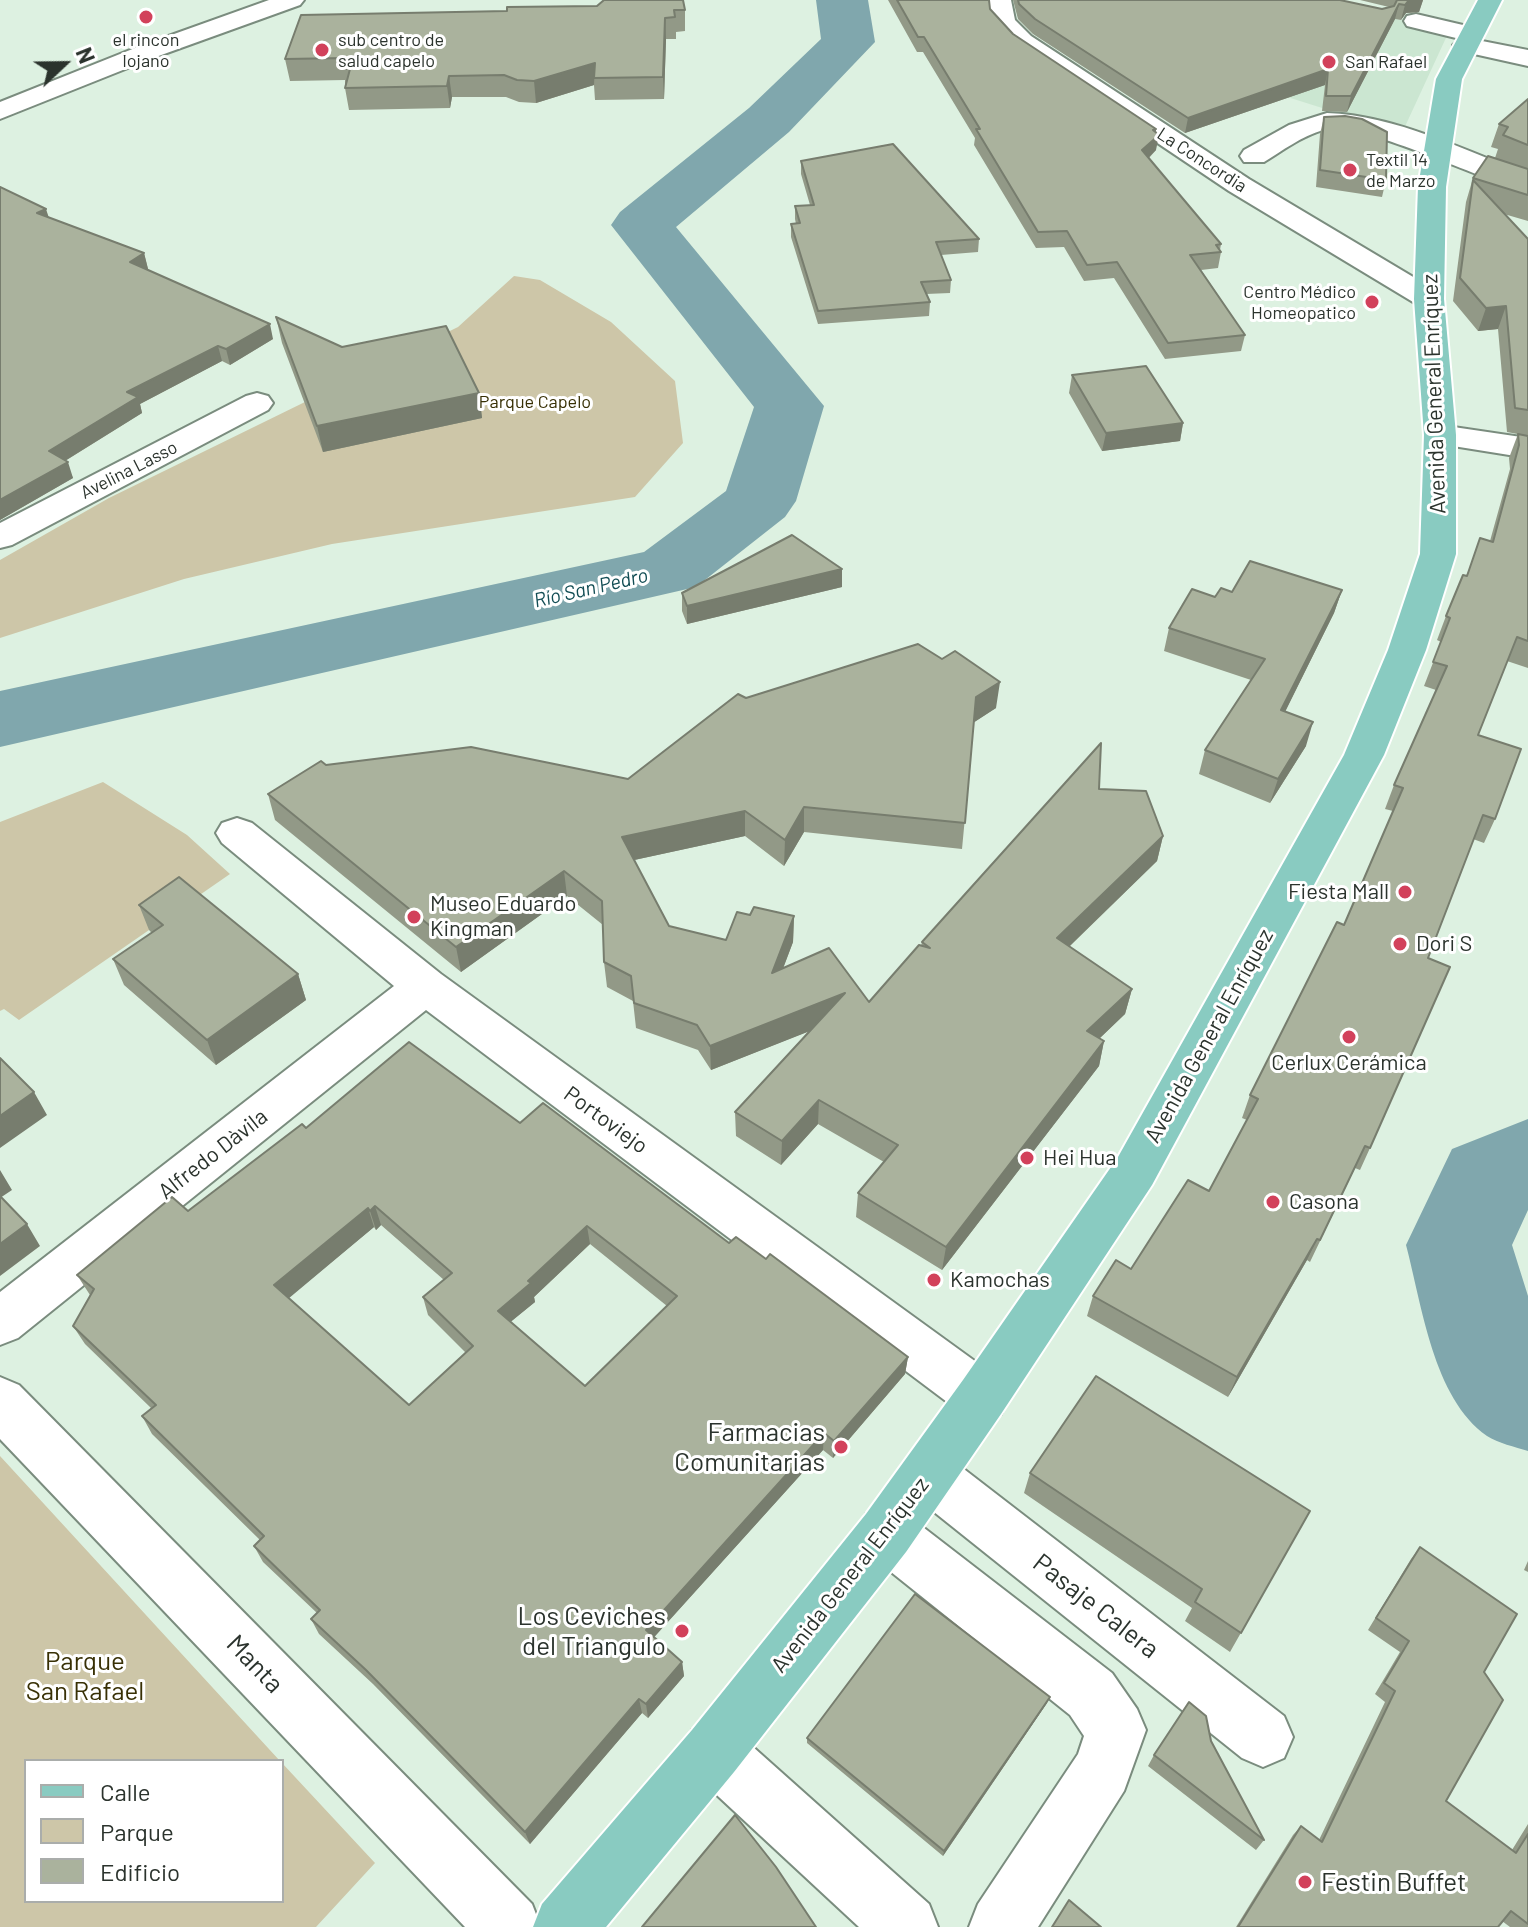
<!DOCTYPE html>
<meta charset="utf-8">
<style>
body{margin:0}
#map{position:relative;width:1528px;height:1927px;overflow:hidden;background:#ddf1e1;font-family:Barlow,sans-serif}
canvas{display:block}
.legend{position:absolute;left:24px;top:1759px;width:260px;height:144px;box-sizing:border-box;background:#fff;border:2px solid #aaadab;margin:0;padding:10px 14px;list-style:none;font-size:24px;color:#2b332d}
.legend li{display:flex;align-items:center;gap:16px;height:40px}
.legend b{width:40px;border:2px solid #aaadab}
.north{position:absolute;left:24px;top:24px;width:80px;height:80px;-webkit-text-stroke:6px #fff;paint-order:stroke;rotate:68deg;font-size:22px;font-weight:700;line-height:32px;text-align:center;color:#2b332d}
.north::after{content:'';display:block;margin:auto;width:28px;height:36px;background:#2b332d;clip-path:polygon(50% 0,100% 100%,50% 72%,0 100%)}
</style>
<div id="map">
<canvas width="1528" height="1927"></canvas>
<ul class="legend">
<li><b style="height:10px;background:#89cbc1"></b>Calle</li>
<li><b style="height:22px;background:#cdc6a8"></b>Parque</li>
<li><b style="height:22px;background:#aab29d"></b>Edificio</li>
</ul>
<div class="north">N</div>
</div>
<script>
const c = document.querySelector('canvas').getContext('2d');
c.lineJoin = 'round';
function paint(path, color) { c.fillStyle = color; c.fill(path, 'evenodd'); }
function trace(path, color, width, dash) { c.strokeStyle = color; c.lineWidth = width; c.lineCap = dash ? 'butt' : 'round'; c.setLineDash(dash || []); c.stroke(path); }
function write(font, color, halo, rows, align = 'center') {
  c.font = font + ' Barlow,sans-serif'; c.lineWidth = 6; c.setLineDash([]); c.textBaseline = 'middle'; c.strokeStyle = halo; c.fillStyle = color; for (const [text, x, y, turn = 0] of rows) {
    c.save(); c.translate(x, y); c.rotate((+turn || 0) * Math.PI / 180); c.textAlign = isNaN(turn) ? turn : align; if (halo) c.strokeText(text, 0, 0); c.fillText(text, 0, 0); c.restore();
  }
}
const built = new Path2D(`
 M1260,0l191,27 -49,106 -118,-37z`);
const green = new Path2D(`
 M514,276l26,4 71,42 64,59 8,62 -48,54 -303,47 -148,35 -184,59v-78l109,-62 349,-171z
 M103,782l84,53 43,39 -211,146 -15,-11 -4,2v-189z
 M0,1456l280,305h-254v140h256v-138l93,100 -59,64h-316z`);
const river = new Path2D(`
 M816,0h52l7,42 -86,90 -113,95 148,179 -28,95 -11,16 -89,70 -696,160v-56l644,-139 82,-61 28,-84 -143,-182 9,-13 129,-104 72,-69z
 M1528,1119v91l-16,35 16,51v155c-13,-4 -30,-8 -41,-15 -54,-38 -65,-131 -81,-191l46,-96z`);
const minor = new Path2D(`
 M269,0h35l-4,5 -147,53 -153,61v-17l135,-54z
 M987,0h24l4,20 16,16 218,143 191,114 4,6 -4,6 -11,3 -11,-3 -189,-114 -216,-145 -22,-24z
 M1416,14l64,15 3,5 -6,6 51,10v16l-72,-16 -3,-5 7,-6 -53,-13 -3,-5 3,-5z
 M1327,113c68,2 138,38 201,61v18c-46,-11 -165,-72 -205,-62 -21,6 -41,21 -59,32h-20l-4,-6 4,-6 45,-25z
 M257,393l11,3 5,7 -5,7 -256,135 -12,3v-25l246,-127z
 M1440,425l88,13v20l-100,-16 -4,-7 4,-7z
 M237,818l15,5 189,151 560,406 8,17 -8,17 -19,7 -19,-7 -537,-404 -408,328 -18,7v-53l394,-306 -172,-143 -6,-10 6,-10z
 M0,1377l19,8 513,519 9,23h-76l-465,-488z
 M928,1448l19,8 337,260 9,21 -9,21 -21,9 -21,-9 -333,-266 -8,-18 8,-18z
 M886,1506l20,8 206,159 25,36 9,21 -22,61 -86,136h-69l9,-23 100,-150 6,-18 -14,-21 -204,-163 -8,-19 8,-19z
 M713,1721l21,9 195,174 9,23h-79l-167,-155 -9,-21 9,-21z`);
const major = new Path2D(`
 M1478,0h24l-40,79 -16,108 -2,112 12,136v119l-30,96 -42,105 -232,430 -151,229 -95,138 -172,220 -128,155h-73l9,-23 150,-174 174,-216 97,-134 155,-223 226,-402 44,-105 32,-96 4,-119 -10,-136 4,-112 18,-108z`);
const wall = new Path2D(`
 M888,0h101l1,9 23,25 143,95v21l-7,8 72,86 -1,6 1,2 -3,16 -17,2 44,65 -4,16 -76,8 -51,-81 -30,3 -20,-34 -28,1 -62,-103 1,-7 -52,-86h-6z
 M1013,0h327l42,9 7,-2 -29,-7h63l-4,12 -13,1 -5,7 -6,-1 -48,93 -25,-1 3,-26 -140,48 -152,-99 -15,-15z
 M685,10v21l-9,1v7h-10l-2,60 -69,1 -1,-15 -58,18 -17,-1 -13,-5h-54l-2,11 -101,2 -4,-22v-8l-55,1 -5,-22 16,-44z
 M1528,99v122l-24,-7 24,25v197l-21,-4 -9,-103 -20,2 -25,-30 13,-99 7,-24 22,-20 3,-9 -7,-2 8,-23z
 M1324,117l62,63 -4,17 -66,-10 4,-53z
 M801,161l178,78 -1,13 -37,3 10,25 -1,13 -24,1 4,8 -1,14 -111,8 -27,-87v-13h5l-1,-5v-13l15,-1 -9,-31z
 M0,187l49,31 95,35 4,16h-1l126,70 -43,26 -8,-4 -82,43 2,9 -77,48 8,17 -73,42z
 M276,317l66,30 137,46 3,25 -159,34 -41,-109z
 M1072,375l111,48 -3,18 -78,10 -33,-58z
 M1518,434l10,2v232l-21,-7 -29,74 17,84 -11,24 -11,-4 -45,119 -58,190 -10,22 -5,-2 -45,94 -3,-2 -79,137 -141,-81 6,-20 38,-27 78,-78 38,-71 -5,-2 8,-23 94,-170 49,-114 -8,-2 9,-24 42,-95 -12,-4 17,-44 -4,-2 9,-24 21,-40 13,-38 10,3 20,-72 -1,-11z
 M842,587l-155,37 -5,-13v-18z
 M1342,590l-8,23 -49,99 21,34 -36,57 -71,-29 6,-24 46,-70 -87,-29 5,-23 46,-31 17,-5z
 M746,698l250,10 -22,14 -12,127 -158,-17 -20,34 -39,-30 -111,24 35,66 57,14 24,-25 44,1 -1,26 -10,26 86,34 52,-56 1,-4 177,-153 64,47 -6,25 -88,86 63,42 -7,25 -25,24 4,3 -5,25 -157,204 -86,-53 2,-24 26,-31 -66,-38 -37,41 -45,-29 -1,-24 74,-81 -98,39 -13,-20 -62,-22 -3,-27 -26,-14 -3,-25 -1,-37 -36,-29 -106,76 -186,-152 -7,-26 58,-29 302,14z
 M139,905l159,69 8,26 -90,65 -92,-80 -11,-26 39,-26 -3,-3z
 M520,1123l209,120 37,16 142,98 -3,17 -72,84 -10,-8 -169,187 28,25 2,14 -36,42 -6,-5 -112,131 -157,-160 -54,-50 -8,-15 6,-6 -54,-51 -9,-16 6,-6 -108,-106 -10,-18 9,-8 -66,-64 -12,-18 17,-31 -13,-20 111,-64 118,-83zM381,1225l63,55 -21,17 5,18 38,38 -57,52 -121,-107 86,-71 2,3zM590,1244l77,62 -82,80 -75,-64 25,-20 -1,-5z
 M1030,1473l280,38 -80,141 -45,-31 7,-13 -168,-115z
 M1420,1547l64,125 -38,129 66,49 16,-26v103h-18l-8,-6 -4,6h-262l57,-92 8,-9 18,14 66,-138 -10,-8 25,-42 -32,-22 43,-71z
 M1528,1561v11l-4,-2z
 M1047,1703l-104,153 -136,-113v-5z
 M1211,1741l53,99 -8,10 -108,-84 6,-11z`);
const shadedWall = new Path2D(`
 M1409,0h14l-4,12 -13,1 -5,7 4,-15z
 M1399,4l-4,15 -48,93 4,-16z
 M665,18l1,21 -2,60 -1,-22z
 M595,63l-1,22 -58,18 -2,-22z
 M1328,69l-3,16 -140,48 3,-15z
 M449,76l3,21 -2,11 -3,-22z
 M1156,129l-1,10 4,-4 -3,15 -16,16 2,-16 11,-20z
 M46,209l5,15 -14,-11z
 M144,253l4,16 -14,8 -4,-15z
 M1506,306l-8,23 -20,2 8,-23z
 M270,324l3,15 -43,26 -4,-16z
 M218,346l4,15 -82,43 2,9 -87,54 -6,-16 78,-59z
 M479,393l3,25 -159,34 -6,-26z
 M1183,423l-3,18 -78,10 4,-18z
 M68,462l5,16 -73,42v-20z
 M842,569v18l-155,37v-18z
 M1342,590l-8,23 -60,121 7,-24z
 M1000,682l-4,26 -23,15 3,-26z
 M1313,722l-7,24 -36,57 8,-24z
 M804,807v25l-20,34 1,-26z
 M745,811v25l-120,26 -3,-25z
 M1163,836l-6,25 -105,102 5,-25z
 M564,871l3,25 -106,76 -5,-25z
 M794,916l-1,26 -21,56v-25z
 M298,974l8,26 -90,65 -9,-25z
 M1132,989l-7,25 -44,42 6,-25z
 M845,993l-2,25 -132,52 -1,-24z
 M1104,1041l-5,25 -157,204 4,-23z
 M34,1092l13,23 -47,33v-32z
 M819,1100l-1,24 -37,41 1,-24z
 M0,1170l12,20 -12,8z
 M375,1206l6,19 -5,5 -6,-19z
 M368,1208l6,19 -92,77 -8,-19z
 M27,1224l13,22 -40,30v-32z
 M587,1226l3,18 -56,53 1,5 -33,27 -4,-18 30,-30z
 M1317,1239l-10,21 -79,137 9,-20z
 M908,1357l-3,17 -72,84 1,-17z
 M824,1433l-1,17 -175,194 -2,-14z
 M682,1662l2,14 -36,42 -2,-14z
 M1050,1697l-3,6 -104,153 1,-5z
 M639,1699l3,14 -112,131 -5,-12z`);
const building = new Path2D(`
 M604,0h79l2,10h-11l1,7 -10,1 -2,59 -69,1 1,-15 -61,18 -17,-1 -13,-5 -55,1 -2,10 -102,2 5,-19h-7l3,-11 -61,1 16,-44 206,-4v-4l90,-1z
 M897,0h92l1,9 23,25 143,95 -3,1 6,5 -17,15 79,94 -5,1 5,7 -31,3 55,80 -77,8 -51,-81 -30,3 -20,-34 -29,1 -62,-103h4l-56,-92h-6z
 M1018,0h322l42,9 12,-3 3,-6h12l-4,5 -6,-1 -48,92h-25l2,-27 -140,49 -153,-99 -16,-15z
 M1528,99v46l-25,-10 5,-8 -9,-3z
 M1345,116l17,3 25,13 -1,48 -66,-10 4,-53z
 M893,144l86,95 -43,3 15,38 -30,2 9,20 -112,9 -27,-87 9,-1 -5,-17 19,-1 -13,-44z
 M1488,156l40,13v26l-55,-17z
 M1473,180l55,59v171l-13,-2 -9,-102 -20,2 -26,-30z
 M0,187l46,22 -9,4 107,40 -14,9 140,62 -44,25 -8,-3 -91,46 11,5 -89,54 19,11 -68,38z
 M276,317l66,30 104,-21 33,67 -162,33z
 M1146,366l37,57 -77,10 -34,-58z
 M1518,434l10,2v205l-11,-4 -39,98 43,14 -26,70 -12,-4 -55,143 22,9 -80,181 -5,-2 -45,94 -3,-1 -80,138 -144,-81 23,-36 15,9 57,-89 21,11 49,-92 -8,-4 87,-173 7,3 59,-137 -9,-3 53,-119 -14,-4 17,-44 -4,-2 17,-41 4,1 13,-38 13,4 26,-97z
 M792,535l50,34 -155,37 -5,-13z
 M1250,561l92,29 -61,120 32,12 -35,57 -73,-29 60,-91 -96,-31 23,-39 23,8 6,-9 11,4z
 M918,644l24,15 13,-8 45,31 -24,15 -11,126 -161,-16 -19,33 -40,-29 -123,26 47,89 57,14 11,-28 13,3 4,-8 40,9 -22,57 57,-25 40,54 50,-57 11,3 -8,-6 179,-199 -2,46 47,2 17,45 -106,102 75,51 -45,42 17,10 -158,206 -88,-54 40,-48 -79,-45 -37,41 -47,-29 110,-119 -135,53 -13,-21 -63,-22 -3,-27 -27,-14 -2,-61 -38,-30 -108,76 -188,-153 53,-33 5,4 145,-18 157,32 110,-85 8,4z
 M179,877l119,97 -91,66 -94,-81 50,-34 -24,-20z
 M409,1042l111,81 23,-20 186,140 7,-6 30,22 4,-5 138,103 -74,84 -10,-8 -178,197 36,32 -36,42 -7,-5 -114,133 -159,-162 -55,-51 9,-9 -66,-64 10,-10 -122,-120 14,-11 -83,-79 21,-37 -17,-14 95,-78 16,14 114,-87 4,4zM375,1206l77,67 -29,24 50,49 -64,59 -135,-120 94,-77 2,3zM587,1226l90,70 -92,90 -87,-75 33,-28 -3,-2z
 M0,1058l34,34 -34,24z
 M0,1196l27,28 -27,20z
 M1096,1376l214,135 -69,122 -46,-31 7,-13 -172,-116z
 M1420,1547l97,67 -33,58 19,28 -57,101 70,52 12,-19v90l-17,-13 -13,16h-260l63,-101 21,16 73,-151 -11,-8 25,-42 -33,-23z
 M915,1594l135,103 -106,154 -137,-113z
 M1189,1702l17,14 5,25 53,99 -110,-85z
 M735,1815l41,52 40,60h-174z
 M1069,1900l32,27h-49z`);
const markers = [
 [146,17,8,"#d2415b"],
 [322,50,8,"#d2415b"],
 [1329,62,8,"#d2415b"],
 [1350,170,8,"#d2415b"],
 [1372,302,8,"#d2415b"],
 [1405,892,8,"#d2415b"],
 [414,917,8,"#d2415b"],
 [1400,944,8,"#d2415b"],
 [1349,1037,8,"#d2415b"],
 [1027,1158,8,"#d2415b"],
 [1273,1202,8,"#d2415b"],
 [934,1280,8,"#d2415b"],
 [841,1447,8,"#d2415b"],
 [682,1631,8,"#d2415b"],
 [1305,1882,8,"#d2415b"]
];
const farPoinames = [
 ["el rincon",146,40,"center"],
 ["lojano",146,61,"center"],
 ["sub centro de",338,40],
 ["salud capelo",338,61],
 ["San Rafael",1345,62],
 ["Textil 14",1366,160],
 ["de Marzo",1366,181],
 ["Centro Médico",1356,292,"right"],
 ["Homeopatico",1356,313,"right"]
];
const farStreetnames = [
 ["La Concordia",1202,160,33],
 ["Avelina Lasso",129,470,-27]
];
const farParknames = [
 ["Parque Capelo",535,402]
];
const farWaternames = [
 ["Río San Pedro",591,588,-13]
];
const streetNames = [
 ["Avenida General Enríquez",1434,394,-92],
 ["Avenida General Enríquez",1209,1036,-61],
 ["Portoviejo",606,1120,36],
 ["Alfredo Dàvila",213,1154,-38],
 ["Avenida General Enríquez",850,1575,-52]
];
const poiNames = [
 ["Fiesta Mall",1389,892,"right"],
 ["Museo Eduardo",430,904],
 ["Kingman",430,929],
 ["Dori S",1416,944],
 ["Cerlux Cerámica",1349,1063,"center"],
 ["Hei Hua",1043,1158],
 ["Casona",1289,1202],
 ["Kamochas",950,1280]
];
const nearPoinames = [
 ["Farmacias",825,1432],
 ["Comunitarias",825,1462],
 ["Los Ceviches",666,1616],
 ["del Triangulo",666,1646],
 ["Festin Buffet",1321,1882,"left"]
];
const nearStreetnames = [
 ["Pasaje Calera",1096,1606,38],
 ["Manta",255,1664,46]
];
const nearParknames = [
 ["Parque",85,1661],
 ["San Rafael",85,1691]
];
paint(built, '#cbe6d1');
paint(green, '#cdc6a8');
paint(river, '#80a7ad');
trace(minor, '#7a8c7e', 4);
trace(major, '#fff', 4);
paint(minor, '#fff');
paint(major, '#89cbc1');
paint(wall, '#929987');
paint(shadedWall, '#777d6e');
paint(building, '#aab29d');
trace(building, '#777d6e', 2);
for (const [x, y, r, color] of markers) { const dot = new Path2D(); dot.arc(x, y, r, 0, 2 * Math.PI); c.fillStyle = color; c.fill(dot); trace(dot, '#fff', 3); }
write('18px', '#2b332d', '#fff', farPoinames, 'left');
write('18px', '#2b332d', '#fff', farStreetnames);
write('18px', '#383005', '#fff', farParknames);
write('italic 20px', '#124d54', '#fff', farWaternames);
write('22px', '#2b332d', '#fff', streetNames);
write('22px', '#2b332d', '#fff', poiNames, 'left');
write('26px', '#2b332d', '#fff', nearPoinames, 'right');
write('26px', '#2b332d', '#fff', nearStreetnames);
write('26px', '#383005', '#fff', nearParknames);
</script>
